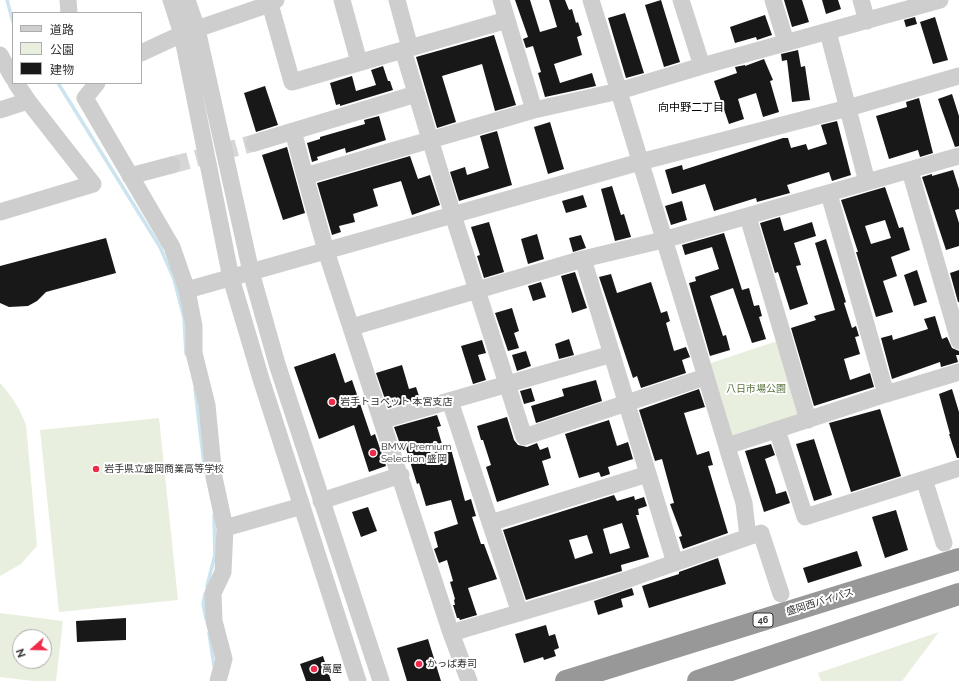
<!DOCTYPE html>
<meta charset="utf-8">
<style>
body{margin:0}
#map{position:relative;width:959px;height:681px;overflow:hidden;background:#fff;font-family:Raleway,"Noto Sans JP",sans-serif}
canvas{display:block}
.legend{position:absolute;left:12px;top:12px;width:130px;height:72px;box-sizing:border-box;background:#fff;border:1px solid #adadad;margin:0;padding:5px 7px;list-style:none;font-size:12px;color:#313131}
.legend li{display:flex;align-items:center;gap:8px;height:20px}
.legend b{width:20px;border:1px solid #adadad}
.north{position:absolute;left:12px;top:629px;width:40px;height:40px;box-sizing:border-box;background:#fff;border:1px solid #adadad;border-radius:50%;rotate:250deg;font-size:11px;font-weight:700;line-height:16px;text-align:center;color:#313131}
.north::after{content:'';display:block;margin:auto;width:14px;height:18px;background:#f02b49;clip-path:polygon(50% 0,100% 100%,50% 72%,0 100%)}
</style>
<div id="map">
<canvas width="959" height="681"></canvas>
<ul class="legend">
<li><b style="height:5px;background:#cecece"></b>道路</li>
<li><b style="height:11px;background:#e9efdf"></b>公園</li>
<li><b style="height:11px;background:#181818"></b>建物</li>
</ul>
<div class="north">N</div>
</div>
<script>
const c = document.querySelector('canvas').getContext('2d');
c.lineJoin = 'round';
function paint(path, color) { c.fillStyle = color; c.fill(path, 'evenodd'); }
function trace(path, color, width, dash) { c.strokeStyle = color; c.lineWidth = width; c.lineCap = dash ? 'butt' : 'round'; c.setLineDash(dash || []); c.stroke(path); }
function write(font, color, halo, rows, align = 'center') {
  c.font = font + ' Raleway,"Noto Sans JP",sans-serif'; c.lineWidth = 4; c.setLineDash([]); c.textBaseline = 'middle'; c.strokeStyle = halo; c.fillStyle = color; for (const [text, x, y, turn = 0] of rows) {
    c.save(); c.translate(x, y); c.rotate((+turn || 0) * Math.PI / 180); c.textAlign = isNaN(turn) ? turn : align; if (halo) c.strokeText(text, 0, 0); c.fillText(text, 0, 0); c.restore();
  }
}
const green = new Path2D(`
 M780,340l23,73 -73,23 -22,-72z
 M0,383c12,13 20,26 26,42l11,121 -16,18 -21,12z
 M159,418l19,182 -119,12 -19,-182z
 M0,613l63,8 -7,60h-23l-33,-4zM20,637h24v24h-24z
 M939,632l-37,49h-81l-3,-8z`);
const stream = new Path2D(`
 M7,0l6,22
 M58,83l102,164 14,32 10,39 2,36
 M195,389l10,83
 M207,586l8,-31 -1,-40
 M205,594l-2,10 3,15
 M209,633l5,33`);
const building = new Path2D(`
 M515,0h15l10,32 17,-5 -8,-27h16l4,10 3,-1 4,14 2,-1 4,13 -5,2 5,18 -28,9 6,19 32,-10 4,13 -51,11 -7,-24 3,-1 -8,-26 -7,2 -3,-9 5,-2z
 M661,0l19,62 -16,5 -19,-62z
 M784,0h18l7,22 -17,5z
 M822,0h16l3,9 -15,5z
 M625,13l19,60 -18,5 -18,-60z
 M765,15l7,20 -15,5 -1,-3 -21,6 -5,-16z
 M915,17l2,7 -11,3 -2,-7z
 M935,17l13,43 -15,4 -13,-42z
 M494,35l22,70 -21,6 -13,-47 -40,12 14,46 -19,6 -21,-71z
 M798,50l3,17 4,-1 5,34 -18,2 -5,-42 -5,1 -1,-7z
 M764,59l9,21 -3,1 9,31 -16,5 -7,-24 -18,6 6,20 -15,5 -15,-43 23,-8 -2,-6 10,-2v1z
 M383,66l5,15h2l3,9 -53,16v-2l-4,1 -6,-22 22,-7 4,15 20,-6 -5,-15z
 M265,86l13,39 -22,7 -12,-39z
 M952,94l7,22v30l-4,1 -17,-48z
 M919,98l14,55 -13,4 -2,-7 -29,9 -13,-43 31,-9 -1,-5z
 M379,116l7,24 -40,13 -1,-5 -28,9 1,3 -6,2 -5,-19 13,-4v-2l45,-13 -1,-4z
 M837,121l14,54 -19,6 -3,-9 -42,13 3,8 -33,9 -1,-4 -42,13 -9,-27 -33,10 -7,-24 17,-5 1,5 100,-32h5l3,10 15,-4 2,6 19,-6 -6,-19z
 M550,122l14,47 -16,5 -14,-47z
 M497,131l15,54 -53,16 -9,-29 15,-5 2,8 22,-7 -9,-32z
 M287,147l18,66 -22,7 -21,-65z
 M410,156l8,23 12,-4 10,30 -28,10 -11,-34 -28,8 5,17 -25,8 2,8 -16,4 2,6 -9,3 -15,-52z
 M953,170l6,19v20l-4,1 4,13v23l-13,4 -24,-73 10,-3v2z
 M612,186l9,29 3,-1 7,23 -16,4 -14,-52z
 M885,187l14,41 4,-1 7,23 -19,7 6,19 -14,5 10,31 -17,5 -20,-65h2l-17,-52zM885,220l6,18 -20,6 -6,-18z
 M583,195l4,12 -21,6 -4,-12z
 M682,201l5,19 -16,5 -6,-19z
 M780,217l4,14 28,-9 4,14 -22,7 7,22 -5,1 12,38 -18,6 -12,-38 -3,1 -15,-50z
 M489,222l15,50 -20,6 -7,-22 3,-1 -9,-28z
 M724,233l18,57 7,-2 5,18 5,-1 3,11 -3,1 7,22 -14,4 -19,-55 -23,8 13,40 3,-1 4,15 -20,6 -21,-73 7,-2 -1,-4 24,-8 -7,-22 -27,8 -3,-10z
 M537,234l7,25 -16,5 -7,-25z
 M581,235l5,13 -13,4 -4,-14z
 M106,238l10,35 -70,19 -9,9 -9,5 -19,1 -9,-4v-37z
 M826,239l20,63 -2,1 8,25 4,-2 3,10 -4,1 5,17 -16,5 6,21 20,-7 4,14 -60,19 -23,-78 25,-8 -2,-4 21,-6 -20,-67z
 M917,270l10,32 -13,4 -10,-31z
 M959,270v32h-1l-8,-29z
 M575,272l12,36 -15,5 -11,-37z
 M611,274l6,19 34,-11 10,31 6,-2 3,10 -4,2 8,28 12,-4 4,10 -8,3 4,13 -45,15 -4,-12 -4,2 -34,-101z
 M541,282l5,15 -13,4 -5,-15z
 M512,308l7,23 -5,2 5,15 -11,3 -13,-38z
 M935,316l7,23 5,-2 5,11 7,3v4h-3l2,7 -17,5 -1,-5 -48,17 -11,-41 11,-3 1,5 35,-11 -4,-10z
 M569,339l5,16 -15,4 -4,-15z
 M482,340l4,13 -8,2 8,25 -13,4 -12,-38z
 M526,351l5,15 -14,5 -5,-16z
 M335,353l10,30 7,-3 19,56 4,-2 11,32 -17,6 -15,-47 -35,14 -25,-72z
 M402,365l7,24 7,-2 4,12 -32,9 -12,-35z
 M596,380l6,21 -66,22 -5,-17 33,-10 -2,-7z
 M531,388l4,13 -11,3 -4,-13z
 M699,389l6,18 -21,6 13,42 12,-4 4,14 -5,1 20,67 -45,16 -4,-12 3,-1 -12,-32 4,-1 -12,-44 -7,2 -16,-51z
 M952,389l7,23v46h-2l-8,-24h1l-11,-40z
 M880,409l21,67 -50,16 -22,-69z
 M437,415l4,11 -4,1 7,24 7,-2 14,52 6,-2 5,17 -4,1 9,27h3l13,35 -29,9 9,27 -17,5 -1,-2h-2l-4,-13h2l-1,-5 1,-1 -5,-17 3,-1 -6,-21 -8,3 -5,-14 4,-2 -4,-15 24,-8 -7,-24 -25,6 -7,-23 -2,1 -13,-42 -4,2 -6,-17z
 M507,417l7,23 4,5 9,2 10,-4 3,7 8,-3 3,11 -9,3 7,24 -52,17 -11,-35 5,-2 -8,-25h-2l-4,-14z
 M609,420l8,26 11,-4 5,17 -25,8 2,7 -9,3 -2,-5 -20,6 -14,-44z
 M814,439l18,56 -18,6 -18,-57z
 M771,444l4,11 -10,4 10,30 1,5 10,-3 4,12 -26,9 -19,-61z
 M614,495l3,6 17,-5 1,4 9,-3 3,9 -9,3 1,6h-3l13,42 -28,8 1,6 -96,29 -23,-70zM622,523l8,25 -20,6 -7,-25zM587,535l6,18 -18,6 -6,-19z
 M368,507l9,24 -16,6 -9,-25z
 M896,510l12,40 -23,8 -13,-41z
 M857,551l5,15 -54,17 -5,-15z
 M718,558l8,26 -77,24 -7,-22 37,-12v-2z
 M632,588l2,7 -13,4 2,8 -25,8 -4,-14z
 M126,618v22l-49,2 -1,-21z
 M546,625l3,11 6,-2 4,14 -5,2 2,6 -12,4 -1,-3 -19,6 -9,-29z
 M428,639l13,42h-34l-10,-33z
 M323,656l8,25h-25l-6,-17z`);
const minorTunnel = new Path2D(`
 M172,165l82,-22`);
const minor = new Path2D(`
 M68,0l1,13
 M171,0l11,34 49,244 30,101 97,302
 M187,0l10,29 54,243 26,92 104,317
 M342,0l17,62
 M397,0l13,48
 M501,0l33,110
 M591,0c51,168 103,335 153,503l4,34 -142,50 -155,46 -125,-382 -21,-75 229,-66 85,-19 83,-25
 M681,0l21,66 238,-66
 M773,0l13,42
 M861,0l6,21
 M270,4l22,78 215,-62
 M828,32l39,150
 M403,50l50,165 71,222 181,-60
 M141,53l41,-19 88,-30 6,-4
 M0,55l13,23
 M97,83l-12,15 87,149 15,43 7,36v27l13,52 7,72 11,51 -2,44 -10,21 1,28 10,38 -6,22
 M0,110l28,-9
 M293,131l12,45
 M254,143l162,-49
 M910,171l49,170
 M130,176l42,-11
 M829,194l57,200
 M0,212l93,-28 -65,-83 -12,-18
 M748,217l60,203
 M583,259l92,304
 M187,290l453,-128 208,-54 111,-32
 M352,327l231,-68 80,-19 296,-84
 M450,401l70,212
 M383,420l229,-66
 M777,430l28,87 154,-49
 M727,446l159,-52 73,-22
 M924,479l20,64
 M321,501l80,-26
 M490,523l158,-49
 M225,528l77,-22
 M748,537l13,-4 20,61
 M451,633l18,48`);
const highway = new Path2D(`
 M566,681l393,-122
 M698,681l261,-87`);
const markers = [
 [332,402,4,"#f02b49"],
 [373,453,4,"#f02b49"],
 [96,469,4,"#f02b49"],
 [419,664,4,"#f02b49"],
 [314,669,4,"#f02b49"]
];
const shields = [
 [763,620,20]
];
const shieldNames = [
 ["46",763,620]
];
const parkNames = [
 ["八日市場公園",756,389]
];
const poiNames = [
 ["岩手トヨペット 本宮支店",340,402],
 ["BMW Premium",381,447],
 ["Selection 盛岡",381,459],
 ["岩手県立盛岡商業高等学校",104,469],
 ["かっぱ寿司",427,664],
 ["萬屋",322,669]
];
const streetNames = [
 ["盛岡西バイパス",820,602,-17]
];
const neighbourhoodNames = [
 ["向中野二丁目",691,108]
];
paint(green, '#e9efdf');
trace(stream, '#cbe4ef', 3.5);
paint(building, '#181818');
trace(minorTunnel, '#d6d6d6', 17, [17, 8]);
trace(minor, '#cecece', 17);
trace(highway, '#989898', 22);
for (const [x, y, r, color] of markers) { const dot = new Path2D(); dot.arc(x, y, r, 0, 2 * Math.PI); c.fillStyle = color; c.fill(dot); trace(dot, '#fff', 1.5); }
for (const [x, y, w] of shields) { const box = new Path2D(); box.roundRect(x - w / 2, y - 7, w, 14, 3); c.fillStyle = '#fff'; c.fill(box); trace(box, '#313131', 1); }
write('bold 9px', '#313131', null, shieldNames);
write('10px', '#58713b', '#fff', parkNames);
write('10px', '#313131', '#fff', poiNames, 'left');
write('10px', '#313131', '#fff', streetNames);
write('11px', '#000', '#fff', neighbourhoodNames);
</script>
